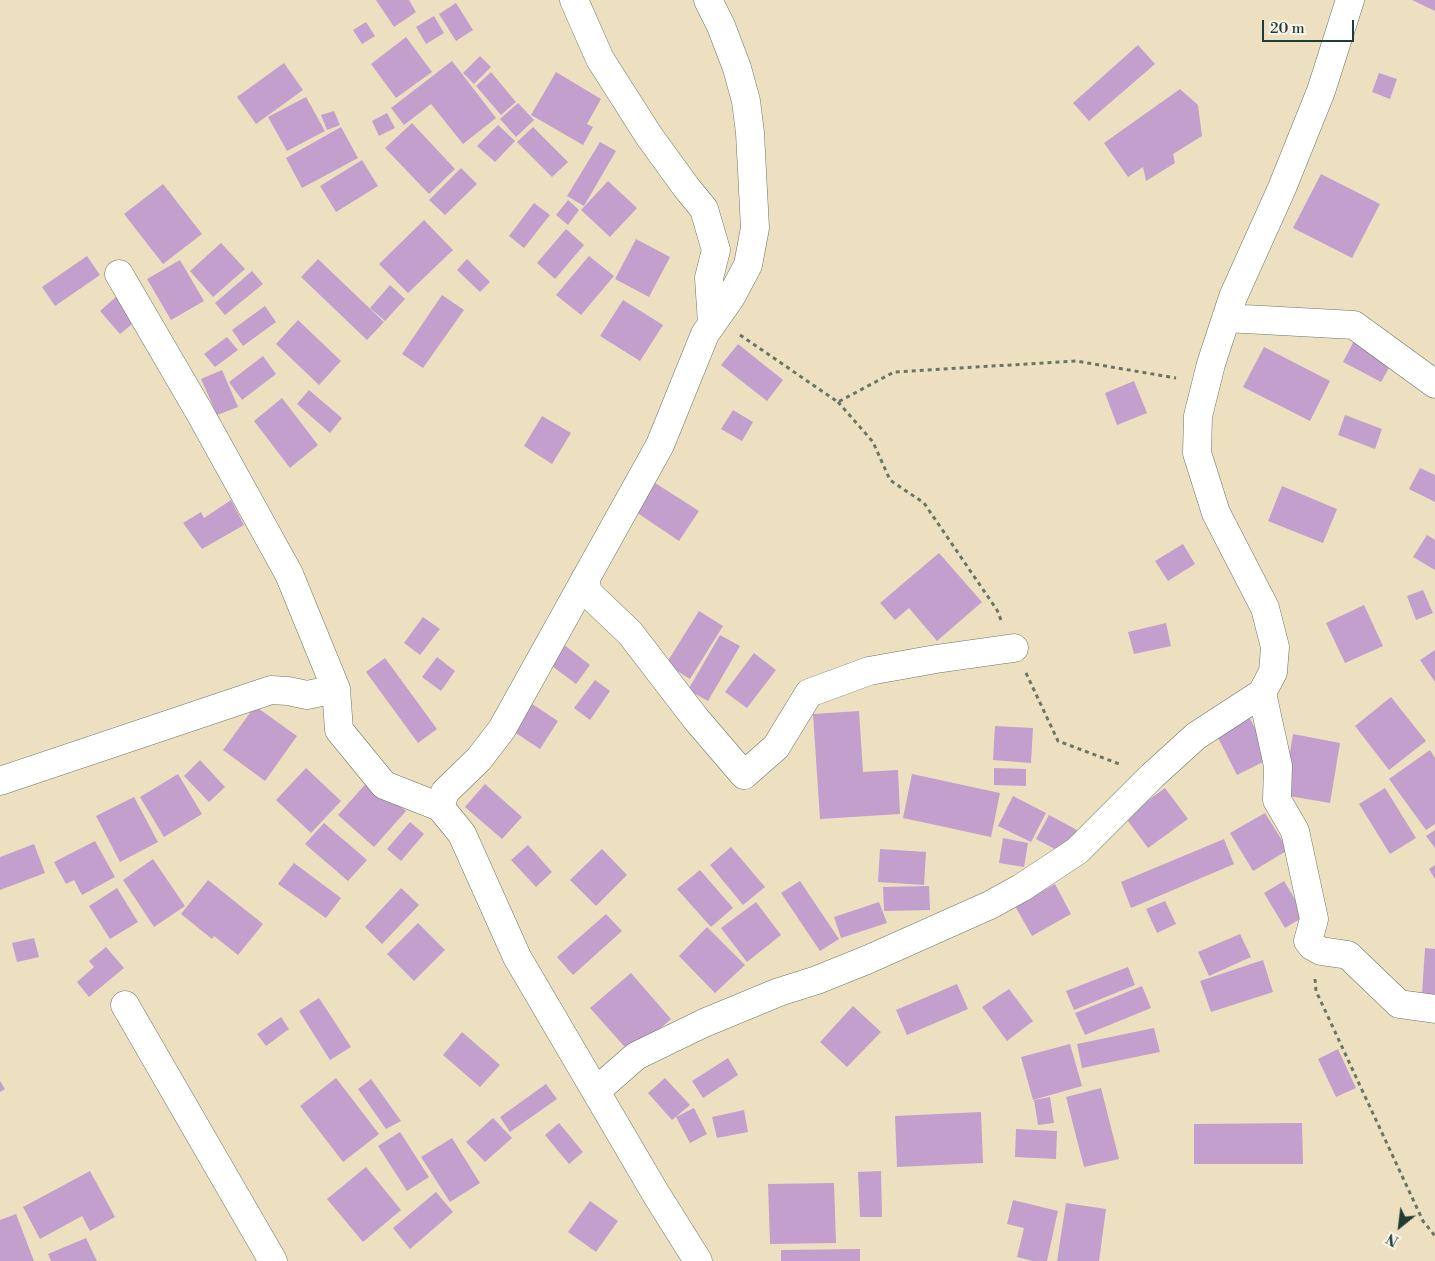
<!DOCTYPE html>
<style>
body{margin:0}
#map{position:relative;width:1435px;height:1261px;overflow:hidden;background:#ede0c0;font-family:"Libre Bodoni",serif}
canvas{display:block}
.north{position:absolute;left:1375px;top:1201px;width:50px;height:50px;-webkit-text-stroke:4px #f7f3e8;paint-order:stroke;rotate:209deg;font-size:14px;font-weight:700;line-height:20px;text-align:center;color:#1f3d34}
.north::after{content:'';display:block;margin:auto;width:18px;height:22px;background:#1f3d34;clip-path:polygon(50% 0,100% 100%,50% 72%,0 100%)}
.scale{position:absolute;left:1262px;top:20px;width:92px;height:22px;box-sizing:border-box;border:2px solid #1f3d34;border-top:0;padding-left:6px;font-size:15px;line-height:18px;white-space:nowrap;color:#1f3d34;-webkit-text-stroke:4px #f7f3e8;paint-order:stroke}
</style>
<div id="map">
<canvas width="1435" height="1261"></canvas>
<div class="north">N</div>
<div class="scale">20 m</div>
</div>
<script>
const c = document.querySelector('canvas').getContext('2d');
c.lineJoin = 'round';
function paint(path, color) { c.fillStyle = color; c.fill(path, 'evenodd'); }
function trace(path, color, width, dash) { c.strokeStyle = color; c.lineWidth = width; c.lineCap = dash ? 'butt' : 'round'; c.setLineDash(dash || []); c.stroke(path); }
const building = new Path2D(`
 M376,0h33l7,12 -22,15z
 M1412,0h23v11z
 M456,3l17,27 -17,11 -17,-27z
 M434,16l10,17 -18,11 -10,-17z
 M366,22l9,14 -13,8 -9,-14z
 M406,37l26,35 -36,26 -25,-34z
 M1138,45l17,19 -66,57 -16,-18z
 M480,56l11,11 -17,17 -11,-11z
 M452,61l44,57 -33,26 -32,-40 -27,21 -13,-17z
 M284,63l19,27 -47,34 -19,-27z
 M491,72l25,30 -15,13 -25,-29z
 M556,72l45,27 -14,25 6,3 -10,18 -52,-30z
 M1379,73l18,6 -7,20 -18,-7z
 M1180,89l18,16 4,31 -29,18 2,9 -29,18 -3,-14 -15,10 -24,-34z
 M306,97l19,34 -38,20 -19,-34z
 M518,103l16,17 -18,17 -16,-18z
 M334,111l6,14 -13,5 -6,-15z
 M387,113l8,15 -16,8 -7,-15z
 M412,123l43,46 -26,25 -44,-46z
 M498,125l17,16 -20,21 -18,-16z
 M341,127l17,31 -56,30 -16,-30z
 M533,127l35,35 -16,15 -35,-35z
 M600,142l16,9 -32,55 -17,-10z
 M362,160l16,26 -42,26 -16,-26z
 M461,168l16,16 -32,31 -16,-15z
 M1321,174l59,30 -28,54 -59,-30z
 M608,181l29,27 -27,29 -29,-27z
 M163,184l39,50 -39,30 -39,-50z
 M568,200l11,10 -11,15 -12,-10z
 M534,203l16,12 -26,33 -15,-12z
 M424,220l29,30 -45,43 -29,-29z
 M566,229l18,16 -29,34 -18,-16z
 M636,239l34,18 -21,40 -34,-18z
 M221,243l24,26 -32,28 -23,-26z
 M87,256l13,19 -45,31 -13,-19z
 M589,256l25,20 -33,39 -25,-20z
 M318,259l66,63 -17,18 -66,-63z
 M467,259l23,23 -10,10 -23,-22z
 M180,260l24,41 -33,19 -24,-41z
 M252,271l11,13 -38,31 -10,-12z
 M390,285l15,14 -20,22 -15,-13z
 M442,295l22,15 -41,58 -21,-14z
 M117,296l20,24 -17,14 -20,-23z
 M623,300l40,25 -23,36 -40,-25z
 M265,306l11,16 -33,24 -11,-16z
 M298,320l43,41 -22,24 -43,-41z
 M227,337l11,13 -23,17 -11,-13z
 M1355,339l39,20 -13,23 -38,-20z
 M738,344l45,36 -16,21 -46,-36z
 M1264,347l66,34 -20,40 -67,-34z
 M263,356l13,18 -34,26 -13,-18z
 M222,370l16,37 -21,8 -16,-36z
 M1134,381l13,32 -30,12 -12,-32z
 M309,390l33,28 -12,15 -33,-29z
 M282,398l36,47 -28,23 -36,-47z
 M733,410l20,12 -11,19 -21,-12z
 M1345,415l37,14 -7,20 -37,-14z
 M542,416l29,17 -19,31 -28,-18z
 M1420,468l15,7v27l-26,-13z
 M652,481l47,30 -20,30 -46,-31z
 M1282,486l55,23 -14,34 -55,-22z
 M231,500l13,25 -42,24 -19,-26 18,-11 3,6z
 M1427,535l8,5v30l-22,-13z
 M1183,544l12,20 -27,17 -13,-20z
 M939,553l43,49 -45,39 -28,-33 -14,12 -15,-17z
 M1423,590l10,23 -17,7 -9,-24z
 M1364,605l19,41 -38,17 -19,-40z
 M699,611l24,15 -33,53 -24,-15z
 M423,617l17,12 -20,26 -16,-12z
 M1166,623l5,23 -37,8 -6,-22z
 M720,635l20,11 -32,55 -20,-11z
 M563,644l27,21 -14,19 -28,-21z
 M1435,650v32l-15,-22z
 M754,653l22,17 -29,38 -22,-16z
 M437,657l18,14 -14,20 -19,-14z
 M385,658l52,71 -19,14 -52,-71z
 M595,680l15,11 -20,29 -16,-12z
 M1391,697l35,44 -37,29 -34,-44z
 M523,698l35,23 -18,28 -35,-23z
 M255,706l42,30 -32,45 -42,-31z
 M859,711l4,61 35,-2 2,44 -80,5 -7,-105z
 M1248,715l23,43 -34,17 -22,-43z
 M995,726l38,2 -2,35 -38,-3z
 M1293,734l47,9 -10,60 -47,-8z
 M1430,750l5,8v66l-9,6 -37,-51z
 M200,760l25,27 -16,15 -25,-26z
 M306,768l35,33 -30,32 -35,-33z
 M994,768l32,1v17l-32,-1z
 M178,774l24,40 -38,23 -24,-40z
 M912,774l88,19 -9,44 -88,-19z
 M370,779l36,32 -32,36 -36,-32z
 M485,784l37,33 -20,22 -37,-32z
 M1165,788l23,31 -40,29 -23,-31z
 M1385,788l31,50 -26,16 -31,-50z
 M1013,796l33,17 -15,29 -33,-16z
 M134,797l24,45 -38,20 -24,-46z
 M1265,813l23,37 -35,21 -23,-38z
 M1049,815l28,15 -13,24 -28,-15z
 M410,822l14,12 -23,27 -14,-12z
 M324,823l43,37 -19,21 -43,-37z
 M1435,830v18l-9,-12z
 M1003,838l25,5 -4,24 -25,-4z
 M1224,839l10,25 -103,44 -10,-26z
 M95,841l20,36 -33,18 -8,-15 -8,4 -12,-22z
 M34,844l11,29 -45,17v-33z
 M528,845l24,27 -16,15 -25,-27z
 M731,847l34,40 -22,18 -33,-40z
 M602,849l25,26 -31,31 -26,-26z
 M880,849l46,3 -2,33 -46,-3z
 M153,859l32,47 -31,21 -31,-47z
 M294,863l47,35 -15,20 -48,-34z
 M1435,865v14l-6,-10z
 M700,870l33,38 -22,19 -34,-38z
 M208,880l55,44 -25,31 -24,-19 -2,3 -31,-25z
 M800,881l39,58 -19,12 -39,-58z
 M1284,881l21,35 -20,12 -21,-35z
 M1055,884l16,30 -39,22 -17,-30z
 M929,886l1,24 -46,1 -1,-24z
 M117,888l21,34 -28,17 -21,-33z
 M401,888l18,17 -37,39 -17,-17z
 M1165,901l11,23 -19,9 -11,-24z
 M756,902l25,33 -34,27 -26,-34z
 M879,902l8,21 -46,15 -7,-21z
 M606,914l16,17 -49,44 -16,-18z
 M418,923l27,27 -31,31 -27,-27z
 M707,927l38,38 -30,28 -36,-37z
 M1240,934l11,23 -42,19 -11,-24z
 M34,938l5,19 -22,5 -5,-19z
 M106,947l18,21 -35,29 -12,-15 17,-15 -5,-6z
 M1425,948l10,1v47l-13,-1z
 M1263,960l10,32 -62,20 -11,-31z
 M1128,967l7,18 -61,25 -8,-19z
 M631,973l40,46 -40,35 -41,-46z
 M957,984l11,25 -61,26 -11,-25z
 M1142,986l9,22 -66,27 -10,-22z
 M1009,989l24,32 -26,20 -25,-34z
 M319,998l32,49 -21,13 -31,-49z
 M853,1006l28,26 -34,35 -27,-25z
 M281,1017l8,12 -23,17 -9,-12z
 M1154,1028l6,24 -78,16 -5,-24z
 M462,1032l38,33 -20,22 -37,-32z
 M1070,1044l12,42 -49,14 -12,-43z
 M1338,1049l18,39 -20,9 -18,-38z
 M728,1058l10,17 -35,23 -11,-17z
 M336,1078l43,56 -36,28 -43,-56z
 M665,1078l25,27 -18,15 -24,-27z
 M371,1079l30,42 -15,8 -28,-40z
 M0,1081l5,8 -5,3z
 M546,1084l11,15 -47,33 -10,-15z
 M1101,1088l18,71 -35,8 -18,-70z
 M1050,1097l4,26 -16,2 -4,-25z
 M694,1108l13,26 -17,9 -14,-26z
 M744,1110l4,22 -31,6 -5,-21z
 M981,1112l2,51 -86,4 -2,-51z
 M493,1118l19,20 -27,24 -19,-20z
 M559,1123l24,29 -14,12 -24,-29z
 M1302,1123l1,41h-109v-40z
 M1016,1129l41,2 -1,28 -41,-2z
 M400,1132l29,45 -22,14 -29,-45z
 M452,1138l28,45 -30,19 -29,-45z
 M366,1167l35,43 -38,32 -36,-43z
 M90,1171l25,46 -25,14 -8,-15 -42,23 -17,-32z
 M881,1171l1,46h-22l-2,-45z
 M834,1183l2,60 -66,1 -2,-60z
 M436,1192l17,20 -43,37 -17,-21z
 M1013,1200l45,11 -11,50h-14l-16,-4 7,-29 -17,-4z
 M590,1201l28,20 -22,31 -28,-20z
 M1066,1203l40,6 -7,52h-42z
 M16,1214l18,47h-34v-41z
 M86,1238l11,23h-46l-3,-7z
 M860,1249v12h-79v-11z`);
const path = new Path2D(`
 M740,335l98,67 56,-30 182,-11 100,17
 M838,402l35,40 17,38 34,23 73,107 4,10
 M1026,673l32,68 64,24
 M1315,979l1,12 107,230 12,15`);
const street = new Path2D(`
 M574,0l26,59 49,77 37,51 18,22 12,41 -7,28 3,45
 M119,274l81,139 89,161 47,115
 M1226,318l128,7 81,59
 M585,579l3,14 42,40 66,86 48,56 32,-28 33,-54 60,-22 67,-12 78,-11
 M1262,693l16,73 -1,34 18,31 19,88 -6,22 4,5 9,5 27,4 51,49 36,5
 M0,781l271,-91 17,1 19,4 29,-6 3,41 45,55 56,22
 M125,1005l148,256
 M596,1091l40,-35 68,-33 75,-31 38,-12 52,-21 121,-54 31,-17 56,-37 75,-75 44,-40 66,-43 11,-21 2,-25 -10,-39 -49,-95 -19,-60 1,-37 13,-52 22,-67 49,-109 39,-97 29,-91
 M698,1261l-42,-67 -139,-237 -55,-123 -22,-27 5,-15 34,-33 23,-30 158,-284 45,-111 26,-37 17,-32 7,-37 -5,-95 -4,-32 -9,-33 -16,-42 -13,-26`);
paint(building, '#c39fcd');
trace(street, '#677665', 29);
trace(path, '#677665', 3, [4, 4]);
trace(street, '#fff', 28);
</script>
